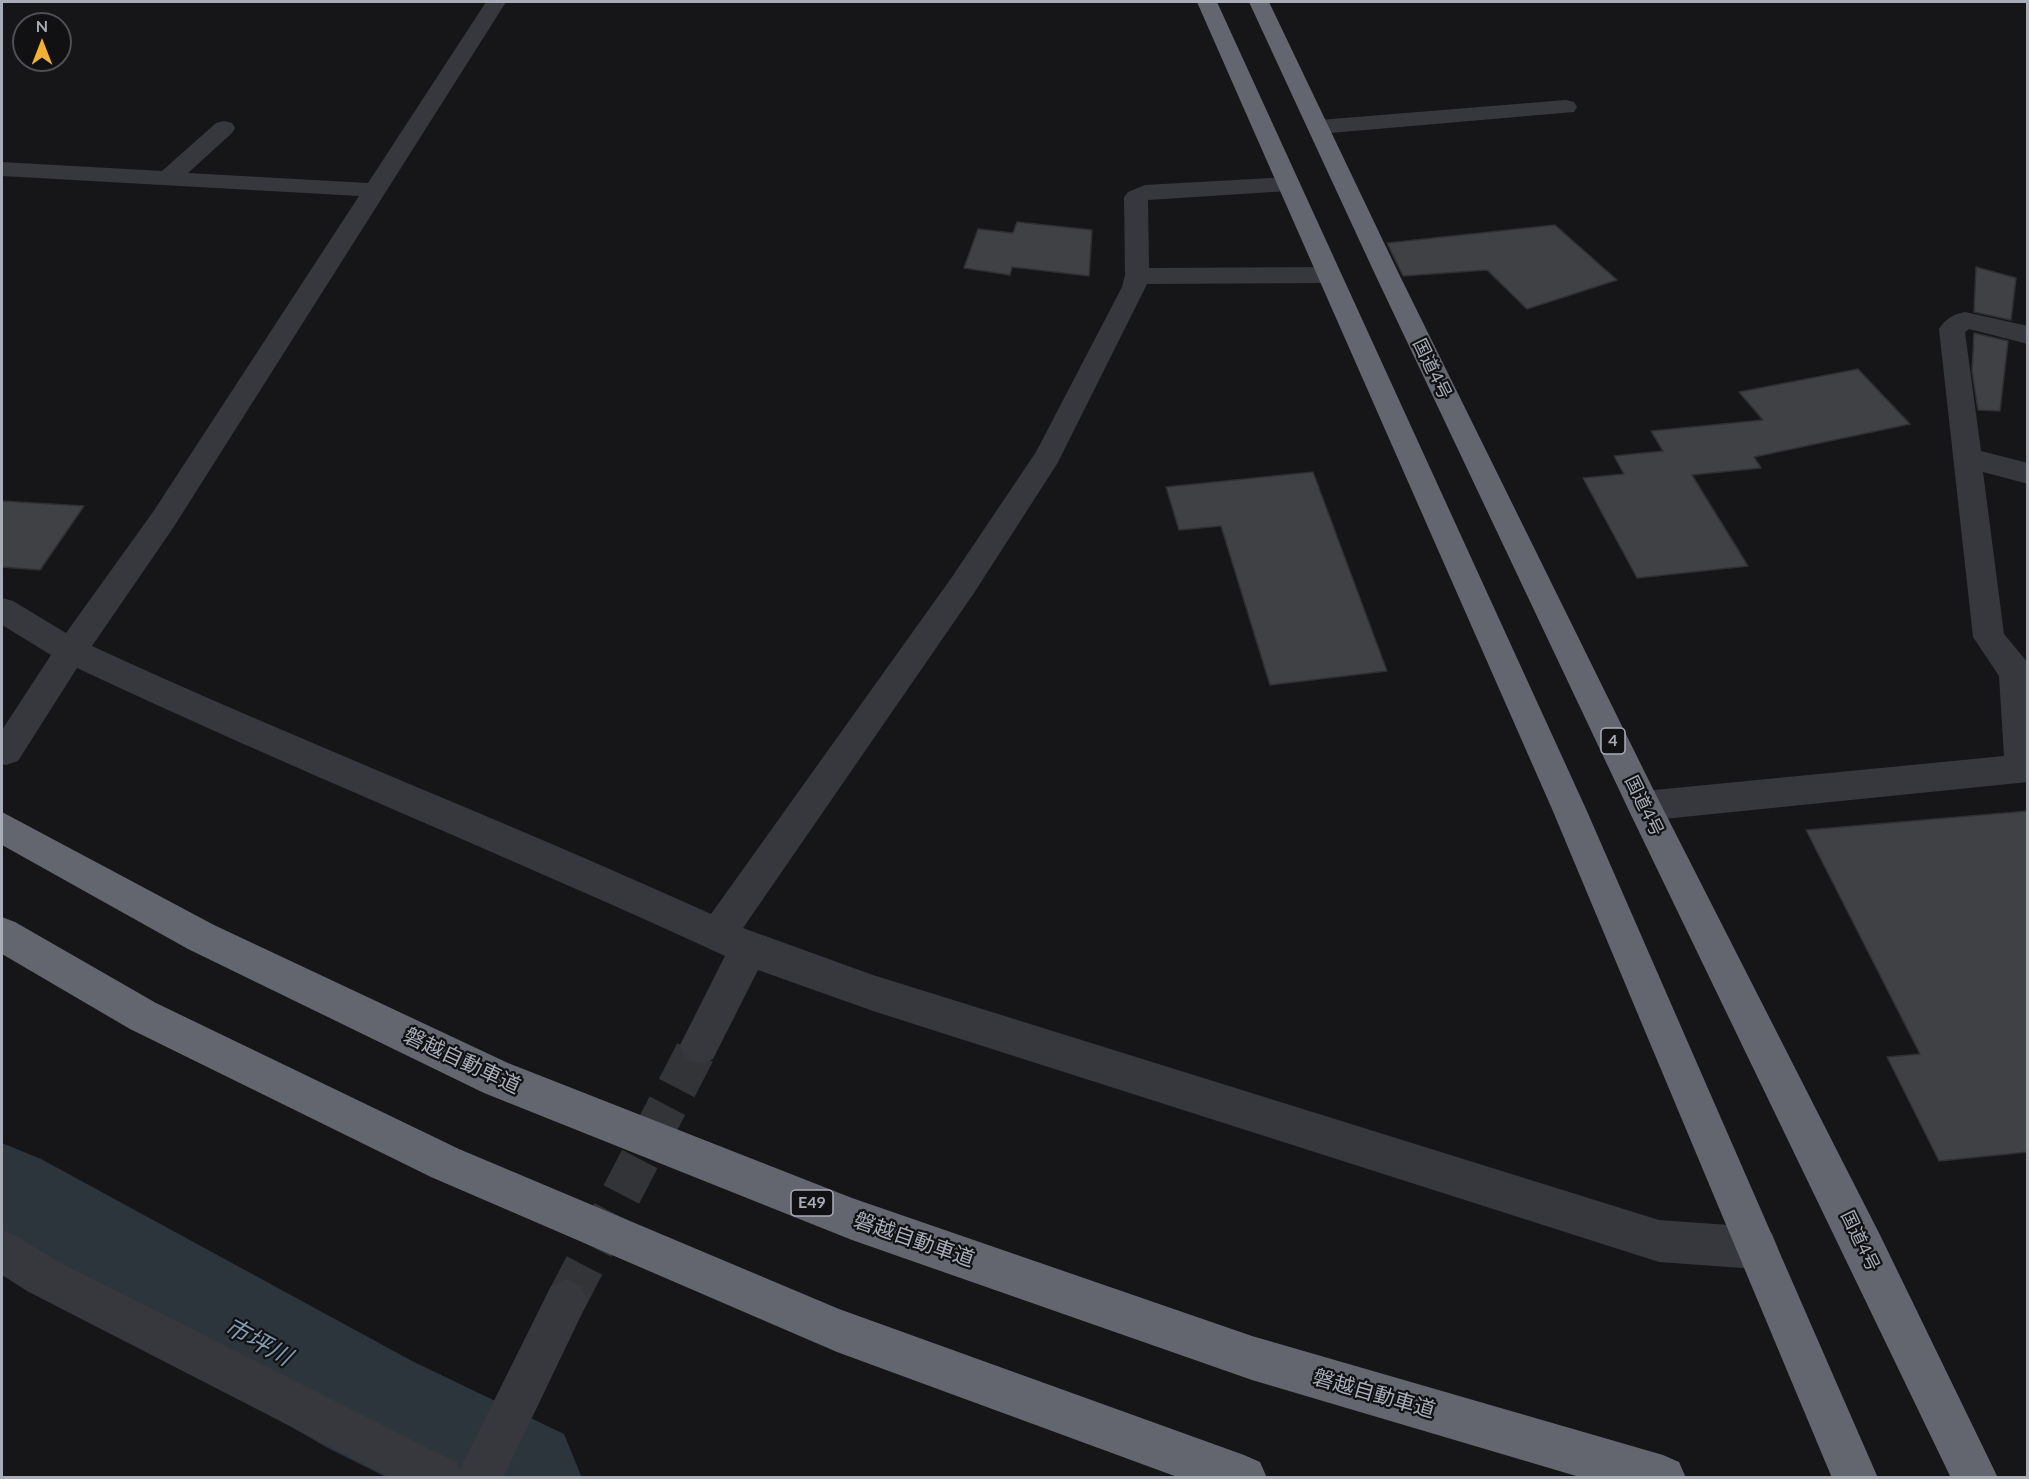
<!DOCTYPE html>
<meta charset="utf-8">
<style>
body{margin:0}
#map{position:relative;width:2029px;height:1479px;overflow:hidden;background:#161618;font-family:Lato,sans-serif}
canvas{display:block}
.frame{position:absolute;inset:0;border:3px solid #a8adb8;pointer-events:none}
.north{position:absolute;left:12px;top:12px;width:60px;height:60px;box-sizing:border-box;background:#111113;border:2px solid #4d4f55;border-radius:50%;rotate:0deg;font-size:16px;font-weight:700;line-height:24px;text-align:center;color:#a8adb8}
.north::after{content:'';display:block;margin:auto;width:21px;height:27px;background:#f2b134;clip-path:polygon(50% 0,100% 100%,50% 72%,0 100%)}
</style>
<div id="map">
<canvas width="2029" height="1479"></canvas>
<div class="frame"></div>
<div class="north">N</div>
</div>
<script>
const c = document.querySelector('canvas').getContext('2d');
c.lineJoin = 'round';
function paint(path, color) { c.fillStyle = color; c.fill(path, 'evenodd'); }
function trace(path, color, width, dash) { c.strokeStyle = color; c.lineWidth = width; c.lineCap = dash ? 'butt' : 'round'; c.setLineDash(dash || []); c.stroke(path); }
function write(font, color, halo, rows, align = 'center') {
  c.font = font + ' Lato,"Noto Sans JP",sans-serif'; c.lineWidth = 4.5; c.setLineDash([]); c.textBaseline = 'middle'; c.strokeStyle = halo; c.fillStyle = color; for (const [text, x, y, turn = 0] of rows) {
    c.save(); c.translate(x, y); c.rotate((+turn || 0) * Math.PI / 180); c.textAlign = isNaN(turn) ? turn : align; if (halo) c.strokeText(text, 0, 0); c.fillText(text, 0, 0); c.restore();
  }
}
const river = new Path2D(`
 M2,1143l39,16 371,202 152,73 18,44h-194l-62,-31 -324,-188z`);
const building = new Path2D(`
 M1017,222l75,8 -3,46 -77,-9 -2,8 -46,-7 14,-39 35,4z
 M1555,225l62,55 -90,29 -40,-39 -84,6 -16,-33z
 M1976,267l40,11 -5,42 -37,-8z
 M1974,333l34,8 -8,70 -22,-1 -6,-39z
 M1858,369l52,55 -156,33 7,11 -69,7 56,91 -111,12 -54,-100 41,-4 -10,-18 49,-5 -12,-20 112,-11 -24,-28z
 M1313,472l74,199 -117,14 -49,-159 -42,4 -13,-43z
 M2,501l82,5 -44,64 -38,-3z
 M2028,811v341l-89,9 -52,-104 33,-3 -114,-224z`);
const minorTunnel = new Path2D(`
 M566,1301l133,-256`);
const minor = new Path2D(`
 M486,2h20l-333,526 -81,118c204,94 414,175 619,268l241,-337 84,-125 86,-165 3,-12 -1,-78 4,-5 17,-7 143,-8 8,2 4,5 -4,5 -8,2 -140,9 1,68 180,-1 9,2 3,6 -3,6 -9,2 -182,1 -90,180 -83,129 -231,335 130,47 786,245 98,7 15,6 6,15 -6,15 -15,6 -98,-7 -786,-251 -115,-41 -45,89 -14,5 -14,-5 -5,-14 45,-89c-214,-99 -434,-187 -648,-288l-59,93 -12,4 -4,-1v-34l49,-75 -49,-30v-27l11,3 53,32 87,-121 206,-316 -357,-20v-14l160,9 54,-48 8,-2 8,2 3,5 -3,5 -44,40 180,10z
 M1566,100l8,2 3,5 -3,5 -255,22 -8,-2 -3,-5 3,-5 8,-2z
 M1965,312l63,14v18l-59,-15 -4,3 16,119 47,12v21l-45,-12 21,162 24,29v119l-384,39 -12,-4 -5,-11 5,-11 12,-4 360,-35 -5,-80 -26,-39 -34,-308c6,-10 15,-15 26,-17z
 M2,1230l15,6 40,25 399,201 4,7 91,-183 15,-7 15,7 7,15 -85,177h-112l-364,-187 -25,-16z`);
const highway = new Path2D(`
 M1197,2h20l369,807 292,669h-46l-280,-669z
 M1249,2h20l129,270 258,523 224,440 118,243h-47l-319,-661 -258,-545z
 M2,812l212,113 294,138 344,135 400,138 411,119 16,7 7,16h-103l-331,-98 -400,-140 -368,-147 -296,-144 -186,-104z
 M2,917l13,5 141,81 303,146 380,160 405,146 16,7 7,16h-87l-343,-126 -406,-175 -301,-148 -128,-75z`);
const shields = [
 [1613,741,24],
 [812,1203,42]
];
const shieldNames = [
 ["4",1613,741],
 ["E49",812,1203]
];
const streetNames = [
 ["国道4号",1432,369,64],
 ["国道4号",1644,806,64],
 ["国道4号",1860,1241,64]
];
const nearStreetnames = [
 ["磐越自動車道",462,1061,25],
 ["磐越自動車道",914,1240,19],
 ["磐越自動車道",1374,1394,16]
];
const nearWaternames = [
 ["市坪川",258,1342,29]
];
paint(river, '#2c353c');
paint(building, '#404145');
trace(building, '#303034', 1.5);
trace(minorTunnel, '#333438', 40, [40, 20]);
paint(minor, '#37383d');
paint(highway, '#63666e');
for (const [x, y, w] of shields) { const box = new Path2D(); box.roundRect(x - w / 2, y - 13, w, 26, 4.5); c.fillStyle = '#111113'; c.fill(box); trace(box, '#a8adb8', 1.5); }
write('bold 16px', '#a8adb8', null, shieldNames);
write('18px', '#a8adb8', '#111113', streetNames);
write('21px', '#a8adb8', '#111113', nearStreetnames);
write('italic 24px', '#7f9bb3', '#111113', nearWaternames);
</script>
